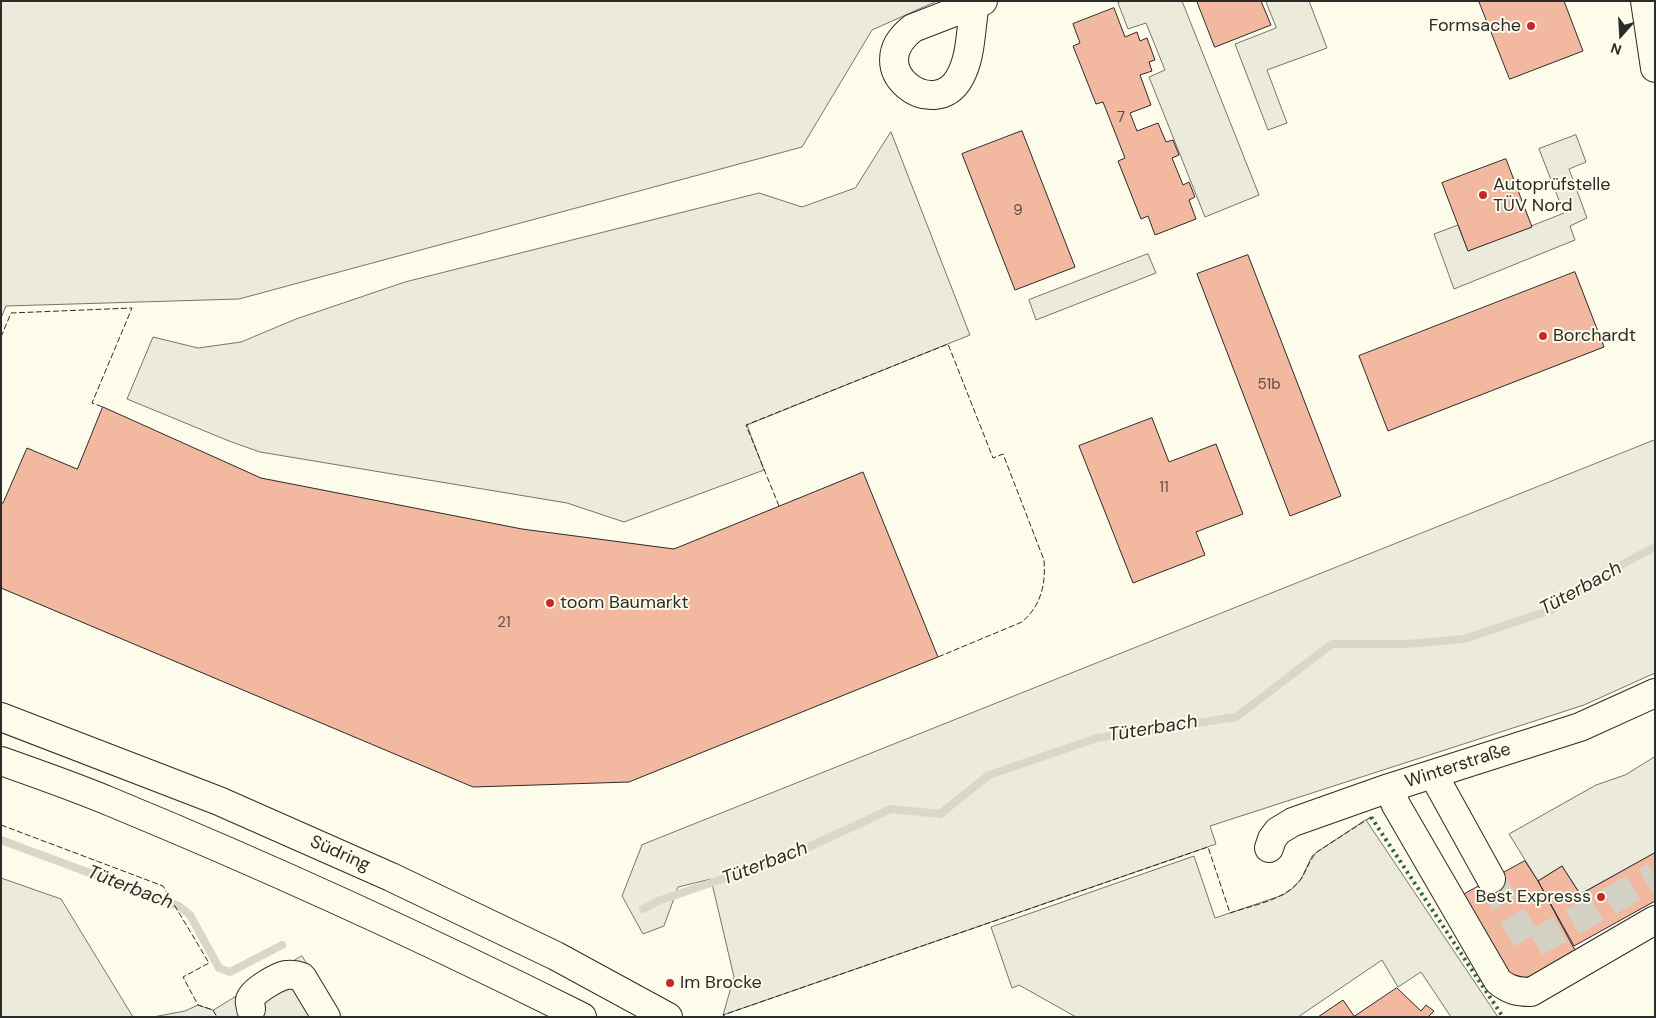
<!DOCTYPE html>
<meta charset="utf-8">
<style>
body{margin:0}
#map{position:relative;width:1656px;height:1018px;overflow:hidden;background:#fdfbea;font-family:"DM Sans",sans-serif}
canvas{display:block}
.frame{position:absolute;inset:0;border:2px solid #2b2b2b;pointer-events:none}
.north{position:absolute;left:1596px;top:10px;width:50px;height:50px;-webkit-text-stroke:4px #fdfbea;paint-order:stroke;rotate:199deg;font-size:14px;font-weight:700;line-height:20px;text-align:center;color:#2b2b2b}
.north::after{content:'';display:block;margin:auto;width:18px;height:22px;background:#2b2b2b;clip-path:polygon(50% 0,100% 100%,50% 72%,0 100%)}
</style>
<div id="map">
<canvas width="1656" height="1018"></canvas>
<div class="frame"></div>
<div class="north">N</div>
</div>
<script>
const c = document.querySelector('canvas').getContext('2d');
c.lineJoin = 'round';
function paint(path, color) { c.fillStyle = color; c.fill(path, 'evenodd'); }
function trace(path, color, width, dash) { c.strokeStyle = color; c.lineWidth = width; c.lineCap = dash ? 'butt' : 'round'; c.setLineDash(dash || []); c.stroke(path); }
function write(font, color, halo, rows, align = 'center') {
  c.font = font + ' "DM Sans",sans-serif'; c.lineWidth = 4; c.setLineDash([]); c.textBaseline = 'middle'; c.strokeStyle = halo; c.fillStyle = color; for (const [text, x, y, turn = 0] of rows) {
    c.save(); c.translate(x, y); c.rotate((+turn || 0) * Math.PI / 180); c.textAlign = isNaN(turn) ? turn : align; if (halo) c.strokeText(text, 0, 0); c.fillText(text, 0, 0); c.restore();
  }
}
const green = new Path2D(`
 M1,1h936l-65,29 -70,117 -563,152 -233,7 -5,12z
 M1655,440v233l-71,32 -374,121 6,18 -493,171 11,-38 -23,-98 -33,8 -14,39 -21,8 -21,-38 20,-51z`);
const parking = new Path2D(`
 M1122,1h60l77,194 -54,22 -56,-140 16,-7 -19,-47 -18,6 -10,-26z
 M1266,1h43l18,47 -60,22 20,53 -19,7 -33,-86 41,-16z
 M891,132l79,203 -223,90 17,45 -140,52 -57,-19 -307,-51 -31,-11 -102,-42 26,-62 45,11 43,-6 55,-23 109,-37 354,-89 43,14 53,-19z
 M1576,135l10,27 -17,7 18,49 -17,8 5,14 -121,49 -20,-55 24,-9 10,26 96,-38 -25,-64z
 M1148,254l8,19 -120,47 -7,-20z
 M1655,757v96l-75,41 -18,-28 -24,15 -29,-47 87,-49 29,-10z
 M1366,820l132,197h-47l-30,-45 -23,15 -16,-27 -84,57h-222l-57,-32 -7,3 -21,-61 203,-71 21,62 68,-23 9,-6 9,-10 11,-23 5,-4z
 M1,878l60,21 72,118h-132z
 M302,956l38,61h-187l32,-6 13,-6 15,5z`);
const stream = new Path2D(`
 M1,840l178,66 11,9 29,53 11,4 52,-27
 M643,909l15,-8 129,-44 104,-48 49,5 49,-39 108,-37 139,-21 96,-73h75l57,-5 87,-29 66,-43 38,-20`);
const building = new Path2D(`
 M1197,1h64l10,24 -56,22z
 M1479,1h85l19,50 -73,28z
 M1114,8l11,29 12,-5 3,9 7,-3 8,22 -6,2 3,9 -12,4 11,30 -21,8 7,18 21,-8 8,19 7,-2 6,15 -7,3 11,27 6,-3 6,15 -6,3 7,19 -41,16 -7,-19 -7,3 -23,-58 7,-3 -22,-56 -7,2 -23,-58 7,-3 -7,-19z
 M1022,131l53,136 -60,23 -53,-136z
 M1506,159l26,68 -64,24 -26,-68z
 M1248,255l93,241 -51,20 -93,-242z
 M1575,272l29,75 -216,84 -29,-75z
 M103,407l158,71 261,51 152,20 189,-77 75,185 -309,125 -156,5 -472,-199v-85h2l24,-55 50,21z
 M1152,418l17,44 47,-18 27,70 -47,18 9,23 -72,28 -54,-137z
 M1655,853v48l-81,45 -36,-65 24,-15 18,28z
 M1525,861l13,20 39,73 -44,26 -30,-8 -42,-76z
 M1397,988l24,23 5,-6 8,6 -6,6h-110l25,-17 11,16z`);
const minorTunnel = new Path2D(`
 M1491,879l39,67 125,-70`);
const minor = new Path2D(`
 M1645,1l10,67
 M975,5c-5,24 -3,50 -15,72 -25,47 -101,-8 -47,-49l70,-27
 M1433,774l58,105
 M1389,788l7,17 102,176c11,9 19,11 33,11l124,-72
 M1269,848l3,-9 6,-8 15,-9 96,-34 191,-61 75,-34
 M251,1009c0,-3 -2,-6 -1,-9 2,-9 27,-23 36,-25 6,-1 11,0 16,2l24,40`);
const major = new Path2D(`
 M1,717l218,84 172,76 165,79 112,61
 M1,761c37,13 74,26 110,41 160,66 317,138 471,215`);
const hedge = new Path2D(`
 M1371,817l132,200`);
const fence = new Path2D(`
 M1,337l10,-24 121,-5 -40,95 11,4
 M779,506l-33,-81 202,-81 45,114 10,-4 41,106c2,24 -3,46 -22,62l-84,35
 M1,825l162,61 46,77 -26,14 15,28 15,5 4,7
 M726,1017l-3,-2 485,-168 22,66c23,-8 56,-13 71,-34 6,-9 8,-19 16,-27l54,-35`);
const markers = [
 [1531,26,5,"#c62828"],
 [1483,195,5,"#c62828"],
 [1543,336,5,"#c62828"],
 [550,603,5,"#c62828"],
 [1601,897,5,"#c62828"],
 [670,983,5,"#c62828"]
];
const numberNames = [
 ["7",1121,118],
 ["9",1018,211],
 ["51b",1269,385],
 ["11",1164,488],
 ["21",504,623]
];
const poiNames = [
 ["Formsache",1521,26,"right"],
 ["Autoprüfstelle",1493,185],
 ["TÜV Nord",1493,206],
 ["Borchardt",1553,336],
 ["toom Baumarkt",560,603],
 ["Best Expresss",1591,897,"right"],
 ["Im Brocke",680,983]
];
const streetNames = [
 ["Winterstraße",1458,766,-18],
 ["Südring",340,854,24]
];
const waterNames = [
 ["Tüterbach",1581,589,-29],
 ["Tüterbach",1153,729,-9],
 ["Tüterbach",765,864,-21],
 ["Tüterbach",130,888,21]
];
paint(green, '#ecebdb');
trace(green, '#74746e', 1);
paint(parking, '#eceadb');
trace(parking, '#74746e', 1);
trace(stream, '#d8d7c9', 8);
paint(building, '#f2b8a0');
trace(building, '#2b2b2b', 1);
trace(minorTunnel, '#d3d1c4', 28, [28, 14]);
trace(minor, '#2b2b2b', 30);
trace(major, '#2b2b2b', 30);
trace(minor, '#fdfbea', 28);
trace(major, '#fdfbea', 28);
trace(hedge, '#34623c', 4, [2.5, 4]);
trace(fence, '#2b2b2b', 1, [6, 2.5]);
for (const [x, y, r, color] of markers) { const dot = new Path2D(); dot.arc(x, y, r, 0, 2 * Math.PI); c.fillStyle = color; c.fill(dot); trace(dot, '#fdfbea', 2); }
write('15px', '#5d4e48', null, numberNames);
write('18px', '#2b2b2b', '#fdfbea', poiNames, 'left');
write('18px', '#2b2b2b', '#fdfbea', streetNames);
write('italic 19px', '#2b2b2b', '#fdfbea', waterNames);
</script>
